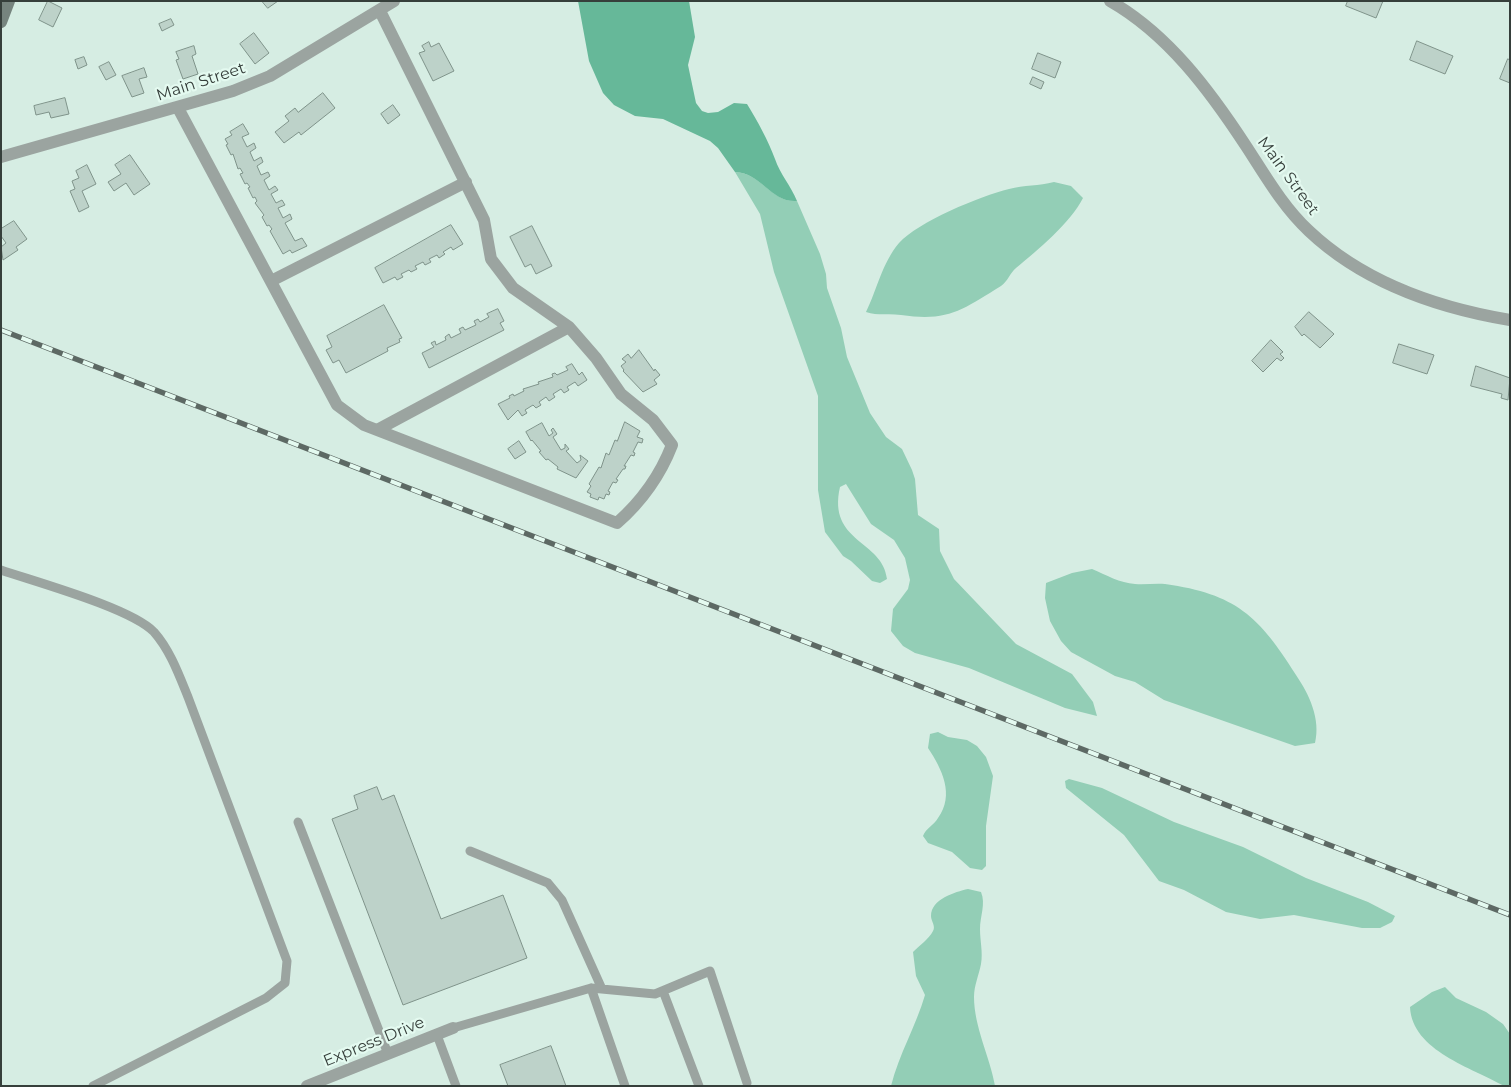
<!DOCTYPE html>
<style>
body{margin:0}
#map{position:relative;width:1511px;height:1087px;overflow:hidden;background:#d6ede3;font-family:Montserrat,sans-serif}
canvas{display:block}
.frame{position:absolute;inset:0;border:2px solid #363f3b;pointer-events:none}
</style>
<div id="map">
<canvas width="1511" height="1087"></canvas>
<div class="frame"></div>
</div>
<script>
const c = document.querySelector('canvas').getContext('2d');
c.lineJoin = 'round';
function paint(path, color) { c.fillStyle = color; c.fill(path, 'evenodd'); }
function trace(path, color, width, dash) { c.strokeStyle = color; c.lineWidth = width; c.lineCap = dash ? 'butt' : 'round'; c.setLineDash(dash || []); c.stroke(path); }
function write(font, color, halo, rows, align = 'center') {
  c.font = font + ' Montserrat,sans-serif'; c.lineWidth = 4.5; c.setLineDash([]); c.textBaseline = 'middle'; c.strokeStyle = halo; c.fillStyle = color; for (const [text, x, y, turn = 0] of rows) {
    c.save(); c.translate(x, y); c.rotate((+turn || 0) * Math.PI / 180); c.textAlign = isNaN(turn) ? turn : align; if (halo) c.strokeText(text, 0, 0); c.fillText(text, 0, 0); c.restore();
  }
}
const green = new Path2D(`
 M735,172c27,1 37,31 62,29l23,53 6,20 1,14 14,40 6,29 23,56 16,24 16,12 10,21 3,9 3,36 21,14 1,22 14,28 62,65 56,30 21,28 4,14 -32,-8 -96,-40 -54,-15 -12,-7 -12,-15 2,-22 15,-20 2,-9 -5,-22 -11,-18 -23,-16 -25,-40 -6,3c-13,56 43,53 47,92l-7,4 -8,-2 -21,-20 -8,-5 -18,-24 -7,-42v-94l-44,-124 -14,-58z
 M1054,182l17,4 12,12c-12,24 -46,53 -67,70 -6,5 -8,13 -15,18 -39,24 -53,36 -100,29 -12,-2 -23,1 -35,-3 11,-22 16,-49 33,-69 19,-21 81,-47 110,-54 15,-4 30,-3 45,-7z
 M1092,569c14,6 28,14 43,15 10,1 20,-1 30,0 71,10 94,32 131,91 13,19 25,44 19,68l-20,3 -131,-46 -29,-18 -20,-6 -44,-24 -10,-11 -11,-20 -5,-23 1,-15 26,-10z
 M938,732l10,5 19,3 10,6 9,11 7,19 -7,50v40l-4,4 -12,-2 -18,-16 -24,-9 -5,-7c3,-8 11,-11 15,-18 17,-23 4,-49 -10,-70l2,-14z
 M1069,779l33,9 72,34 69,25 63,31 62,24 27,14 -3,6 -12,6h-18l-68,-13 -34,4 -34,-7 -42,-22 -25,-9 -35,-46 -58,-47 -1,-7z
 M968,889l13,3c5,12 -1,24 -1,37 0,12 3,23 1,35 -2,11 -7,21 -7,33 0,30 16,60 21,89h-104c8,-32 25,-60 34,-91l-9,-19 -3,-24c6,-6 16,-13 20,-21 3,-5 -2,-10 -2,-15 0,-17 24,-24 37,-27z
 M1445,987l11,11 30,14 17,12 7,10v52h-6c-31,-18 -92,-35 -94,-79l22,-15z`);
const water = new Path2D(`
 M578,1h111l6,36 -7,28 8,38 6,8 6,2 10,-1 16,-9 13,1c11,18 21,36 28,55 5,15 16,27 22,42 -26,2 -35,-28 -62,-29l-17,-24 -8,-7 -47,-22 -28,-3 -21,-11 -11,-12 -14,-32z`);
const building = new Path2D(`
 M48,1l14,7 -9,19 -14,-7z
 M262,1h16l-10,7z
 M1348,1h35l-7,17 -30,-12z
 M171,19l3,6 -12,6 -3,-7z
 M254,33l15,20 -14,11 -15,-20z
 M1417,41l36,15 -8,18 -35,-14z
 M429,42l2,5 8,-4 15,28 -21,10 -14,-28 6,-2 -3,-5z
 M194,46l2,8 -4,2 6,18 -15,5 -7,-19 3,-1 -3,-7z
 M1038,53l23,9 -6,16 -23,-9z
 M84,57l3,8 -9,4 -3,-9z
 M1508,59l2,1v23l-10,-4z
 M109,62l7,13 -10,5 -7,-13z
 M144,68l3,9 -8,2 5,14 -12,4 -10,-21z
 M1033,77l11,5 -3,7 -11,-5z
 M323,93l12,15 -34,27 -2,-3 -15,11 -9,-11 14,-11 -4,-5 10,-8 3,4z
 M65,98l4,16 -18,4 -2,-6 -13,3 -2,-9z
 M393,105l7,10 -12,9 -7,-10z
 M243,124l6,10 -7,3 5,10 7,-4 2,5 -6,4 4,9 7,-4 2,5 -6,4 4,9 7,-3 2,4 -6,4 5,10 6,-4 3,4 -7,4 5,9 6,-3 3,5 -7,3 5,10 7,-4 2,5 -7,4 10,18 7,-3 5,8 -15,7 -2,-3 -7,4 -13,-23 2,-2 -3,-4 -2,1 -5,-9 2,-2 -9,-12 2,-2 -2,-4 -2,1 -5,-10 2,-1 -3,-4 -2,1 -5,-10 3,-1 -3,-5 -2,1 -5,-15 -2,1 -5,-10 2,-1 -3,-5 7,-4 -2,-3z
 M130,155l20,29 -16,11 -8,-12 -12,8 -6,-9 13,-8 -6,-9z
 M87,165l9,19 -14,7 7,16 -10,5 -9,-21 5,-2 -3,-8 7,-3 -3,-7z
 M14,221l13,18 -11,8 2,3 -15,10 -2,-13 5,-4 -5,-7v-7z
 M451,225l12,19 -10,6 -2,-3 -8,5 2,2 -6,4 -2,-3 -8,4 2,3 -6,3 -2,-3 -8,4 2,3 -6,3 -2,-2 -8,4 2,3 -6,3 -2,-3 -12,6 -8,-15z
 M532,226l20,40 -16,8 -5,-10 -6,3 -15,-30z
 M384,305l18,33 -3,1 1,3 -13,6 1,3 -42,22 -7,-13 -6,3 -7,-13 6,-3 -5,-11z
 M498,309l6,12 -4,2 4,7 -75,38 -7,-15 12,-6 -3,-4 4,-2 1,4 10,-5 -1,-3 4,-3 2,4 10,-5 -2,-4 4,-2 2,3 11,-5 -2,-4 4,-2 2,3 9,-5 -2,-3z
 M1309,312l25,22 -14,14 -16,-14 -2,2 -7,-9z
 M1271,340l12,12 -3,2 4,4 -3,3 -4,-3 -14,14 -11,-11z
 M1399,344l35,11 -7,19 -34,-11z
 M639,350l15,21 1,-2 5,6 -6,5 3,4 -14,8 -20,-21 1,-1 -3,-4 5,-4 -4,-3 6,-5 3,4z
 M572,364l7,11 3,-3 5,8 -9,6 -3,-4 -8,5 2,3 -5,3 -3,-4 -8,5 2,3 -6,4 -3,-4 -7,5 2,3 -5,3 -3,-3 -8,5 2,3 -5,3 -4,-6 -10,10 -10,-16 12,-6 -1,-2 4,-2 1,2 10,-5 -1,-2 16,-5 -1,-2 15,-5 -1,-3 3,-1 2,2 11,-5 -2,-3z
 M1476,366l34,12 -2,22 -7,-2 1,-4 -31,-8z
 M625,422l15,9 -3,6 6,2 -1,4 -4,-1 -5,10 2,1 -1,3 -3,-1 -7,11h2l-1,3h-2l-7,10 2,1 -2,3 -3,-1 -5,9 2,1 -1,3 -3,-1 -2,5 -5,-2 -1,3 -8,-3 1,-3 -4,-2 4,-6 -2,-2 10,-17 2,1 5,-15 3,2 6,-15 2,1z
 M542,423l7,13 4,-3 -2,-3 2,-2 4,6 -4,3 8,13 4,-2v-4l4,5 -3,2 11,12 4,-3 -1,-5 8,6 -12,17 -19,-9 1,-2 -10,-8 -2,1 -7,-8 2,-1 -9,-11 -1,1 -5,-9z
 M519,441l7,11 -11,7 -7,-10z
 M377,787l5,13 12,-5 47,124 62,-24 24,63 -124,47 -71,-186 26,-10 -4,-13z
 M551,1046l15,40h-58l-8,-21z`);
const service = new Path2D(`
 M1,570c35,12 130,38 153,62 16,18 25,43 34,65l99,264 -2,22 -19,15 -173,88
 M298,822l90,232
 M470,851l78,32 14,17 40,89
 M591,988l64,6 55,-23 37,112
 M663,991l36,95
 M453,1028l138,-40 34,98
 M437,1035l19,51`);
const minor = new Path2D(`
 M1110,1c58,33 100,90 136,145 19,29 37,61 63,85 54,51 129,77 201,89
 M178,108l159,297 27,20 253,98c25,-22 43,-47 55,-78l-19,-25 -32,-26 -25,-36 -27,-31 -56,-39 -22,-29 -7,-39 -104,-209
 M1,157l232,-66 37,-15 124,-75
 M271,281l195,-99
 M377,430l192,-103
 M307,1086l146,-58`);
const secondary = new Path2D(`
 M1,22l8,-21`);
const rail = new Path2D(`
 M1,330l1509,585`);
const streetNames = [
 ["Main Street",201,82,-18],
 ["Main Street",1288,176,54],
 ["Express Drive",374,1042,-22]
];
paint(green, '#93ceb6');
paint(water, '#66b899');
paint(building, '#bdd2c9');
trace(building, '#7f938a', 1);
trace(service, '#9ba4a0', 9);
trace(minor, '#9ba4a0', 12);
trace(secondary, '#76847e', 12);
trace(rail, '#5d6964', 5.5);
trace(rail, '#e4faf0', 4, [11]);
write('16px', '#363f3b', '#e4faf0', streetNames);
</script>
